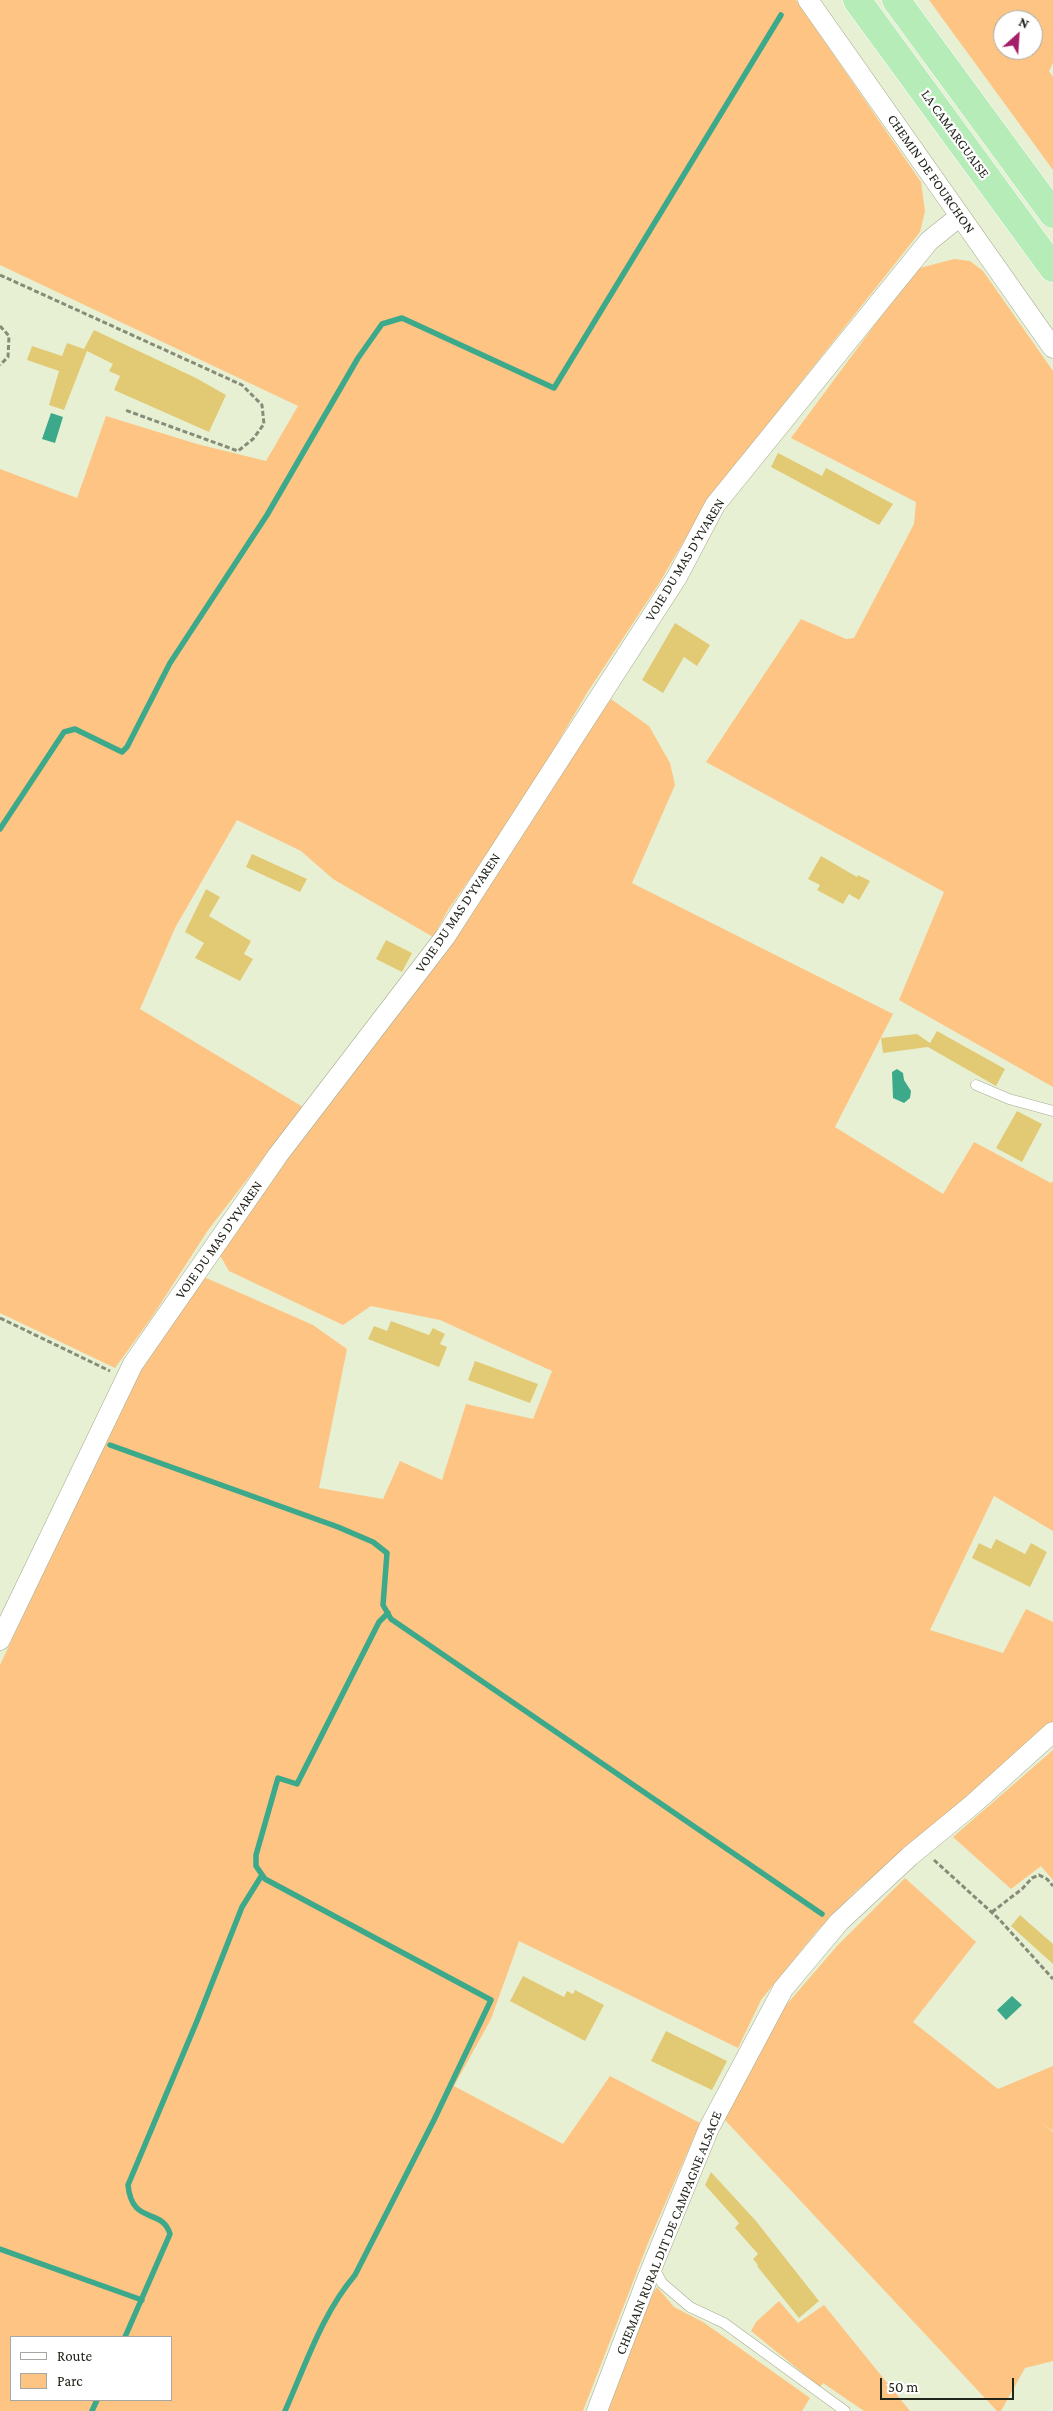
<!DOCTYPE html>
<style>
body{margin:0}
#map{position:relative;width:1053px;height:2411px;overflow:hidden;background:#e8f0d4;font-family:"Crimson Pro",serif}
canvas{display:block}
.legend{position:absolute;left:10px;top:2336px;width:162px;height:65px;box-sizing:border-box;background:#fff;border:1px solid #a6a7a3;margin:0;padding:6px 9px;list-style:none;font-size:15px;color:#21241a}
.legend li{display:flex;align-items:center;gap:10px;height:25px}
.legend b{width:25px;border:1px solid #a6a7a3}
.north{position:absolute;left:993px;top:10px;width:50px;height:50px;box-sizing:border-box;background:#fff;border:1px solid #a6a7a3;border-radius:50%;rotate:26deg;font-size:14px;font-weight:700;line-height:20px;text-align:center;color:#21241a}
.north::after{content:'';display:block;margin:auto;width:18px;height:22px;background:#a51e69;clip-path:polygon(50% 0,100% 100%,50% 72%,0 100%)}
.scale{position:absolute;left:880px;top:2378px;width:134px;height:22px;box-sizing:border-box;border:2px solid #21241a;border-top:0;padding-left:6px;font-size:15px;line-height:18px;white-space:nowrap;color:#21241a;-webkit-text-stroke:4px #fff;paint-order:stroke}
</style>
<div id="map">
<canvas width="1053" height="2411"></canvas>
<ul class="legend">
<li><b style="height:6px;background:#fff"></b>Route</li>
<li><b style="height:14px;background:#fdc484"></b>Parc</li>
</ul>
<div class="north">N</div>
<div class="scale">50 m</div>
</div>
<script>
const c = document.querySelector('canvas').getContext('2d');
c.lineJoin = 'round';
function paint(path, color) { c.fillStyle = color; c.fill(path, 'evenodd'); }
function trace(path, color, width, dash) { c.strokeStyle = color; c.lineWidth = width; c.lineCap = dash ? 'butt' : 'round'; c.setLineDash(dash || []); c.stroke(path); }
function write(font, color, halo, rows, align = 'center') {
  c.font = font + ' "Crimson Pro",serif'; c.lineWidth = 4.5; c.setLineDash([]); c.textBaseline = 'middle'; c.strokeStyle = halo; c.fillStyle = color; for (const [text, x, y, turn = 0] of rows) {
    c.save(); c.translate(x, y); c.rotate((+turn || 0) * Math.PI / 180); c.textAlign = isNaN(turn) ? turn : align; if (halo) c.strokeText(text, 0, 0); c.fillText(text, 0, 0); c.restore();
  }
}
const green = new Path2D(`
 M0,0h796l125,182 4,29 -5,21 -210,265 -52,88 -71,108 -65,110 -74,107 -15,27 -100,-58 -32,-28 -64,-31 -62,108 -35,81 163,98 -95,123 -56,87 -37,51 -115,-55v-844l77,29 29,-82 91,28 69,17 32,-55 -298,-141z
 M929,0h124v63l-4,8 4,6v93zM1003,20h30v30h-30z
 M954,259l16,2 13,10 70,100v716l-154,-87 45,-108 -238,-130 95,-143 45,20 8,-1 60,-114 2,-22 -125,-64 125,-169z
 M611,699l38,27 21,37 5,22 -43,98 261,131 -58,113 108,67 31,-52 77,41 2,-2v350l-59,-35 -64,134 73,23 23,-44 27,13v104l-197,165 -39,40 -56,69 -23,48 -219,-107 -28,78 -37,67 109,58 47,-68 90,47 -52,120 -65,168h-583v-746l136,-290 68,-98 109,48 34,24 -28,139 64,11 17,-38 42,19 24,-76 67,15 19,-48 -112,-51 -69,-14 -28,19 -114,-54 -11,-19zM11,2337h160v63h-160z
 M1053,1750v130l-12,-14 -30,23 -58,-52z
 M905,1878l71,64 -63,80 85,67 55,-23v65l-11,-8 11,9v229l-28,7 -24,43h-4l-273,-292 57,-108 56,-65z
 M657,2287l17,20 29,15 107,76 -8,13h-200l37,-96z
 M779,2301l19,22 26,-18 86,106h-46l-41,-28 -3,4 -69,-56 5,-9z`);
const water = new Path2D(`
 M51,413l12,4 -8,26 -13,-4z
 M897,1069l6,4 1,7 7,11 -1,7 -6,5 -11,-5 -1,-26z
 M1012,1996l10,9 -16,15 -9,-10z`);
const stream = new Path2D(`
 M0,829l64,-97 11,-3 47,23 5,-5 43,-84 97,-148 91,-157 24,-34 20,-6 152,70 227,-373
 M110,1445l228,82 35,15 14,11 -4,52 8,14 431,295
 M0,2249l142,51
 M125,2337l45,-103c-8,-27 -38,-8 -42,-49l69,-164 45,-114 20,-32
 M92,2411l5,-11
 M285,2411c21,-47 37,-97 70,-136l79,-155 57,-120 -226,-121 -9,-13v-11l22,-77 19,6 82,-162 9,-9`);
const building = new Path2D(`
 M94,330l102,48 30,17 -17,37 -95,-42 6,-14 -11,-5 4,-7 -26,-13 -23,59 -15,-5 10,-34 -32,-11 5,-14 30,10 5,-13 17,6z
 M778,453l44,23 4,-8 67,36 -14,21 -108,-58z
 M675,623l35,22 -13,21 -13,-9 -21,36 -21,-13z
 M252,854l55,25 -7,13 -54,-25z
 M821,856l36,21 1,-2 12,6 -11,19 -10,-6 -6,10 -26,-14 3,-5 -12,-6z
 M206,889l14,8 -11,19 42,25 -7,13 9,5 -13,22 -45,-23 9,-15 -19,-11z
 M386,940l26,13 -10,19 -26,-13z
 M937,1031l68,38 -9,17 -68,-39 -45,6 -2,-15 36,-4 13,9z
 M1017,1111l25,13 -20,38 -26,-14z
 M391,1321l38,14 4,-7 12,6 -5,10 7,3 -8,20 -71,-28 6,-13 13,5z
 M475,1361l63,23 -8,19 -62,-23z
 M996,1539l29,15 6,-11 16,9 -17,35 -58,-29 7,-15 12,6z
 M1020,1915l33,29v20l-42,-38z
 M523,1976l41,21 3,-6 6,3 2,-4 29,15 -19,36 -75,-40z
 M666,2031l61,30 -15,29 -61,-29z
 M711,2172l45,49 63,80 -20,17 -42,-52 1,-1 -5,-6 5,-5 -23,-26 4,-5 -34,-38z`);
const path = new Path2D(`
 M0,275l242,110 20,20 2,19 -11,15 -15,12 -113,-41
 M0,326l9,10 -1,21 -8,8
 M0,1318l110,53
 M934,1860l65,59 54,60
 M992,1912l30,-23 10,-11 7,-3 8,4 6,7`);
const service = new Path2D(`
 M976,1085l33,14 44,12
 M653,2266l9,17 28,24 34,16 121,88`);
const minor = new Path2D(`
 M808,0l245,348
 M0,1640l133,-276 145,-209 167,-218 232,-360 38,-72 214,-264 31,-25
 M597,2411l51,-134 61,-149 74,-139 56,-67 71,-66 62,-51 81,-73`);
const trunk = new Path2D(`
 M857,0l196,268
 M896,0l157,214`);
const streetNames = [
 ["LA CAMARGUAISE",955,134,54],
 ["CHEMIN DE FOURCHON",931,174,55],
 ["VOIE DU MAS D'YVAREN",685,560,-59],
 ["VOIE DU MAS D'YVAREN",458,913,-56],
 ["VOIE DU MAS D'YVAREN",219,1240,-55],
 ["CHEMAIN RURAL DIT DE CAMPAGNE ALSACE",669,2233,-68]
];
paint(green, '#fdc484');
paint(water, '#3ca98b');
trace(stream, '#3ca98b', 5.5);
paint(building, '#e2ca74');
trace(service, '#a4ab90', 11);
trace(minor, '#a4ab90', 21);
trace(trunk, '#fff', 29);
trace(path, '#868c78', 3, [5, 2.5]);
trace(service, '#fff', 10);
trace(minor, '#fff', 20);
trace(trunk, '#b6ecb8', 28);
write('14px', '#21241a', '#fff', streetNames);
</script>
